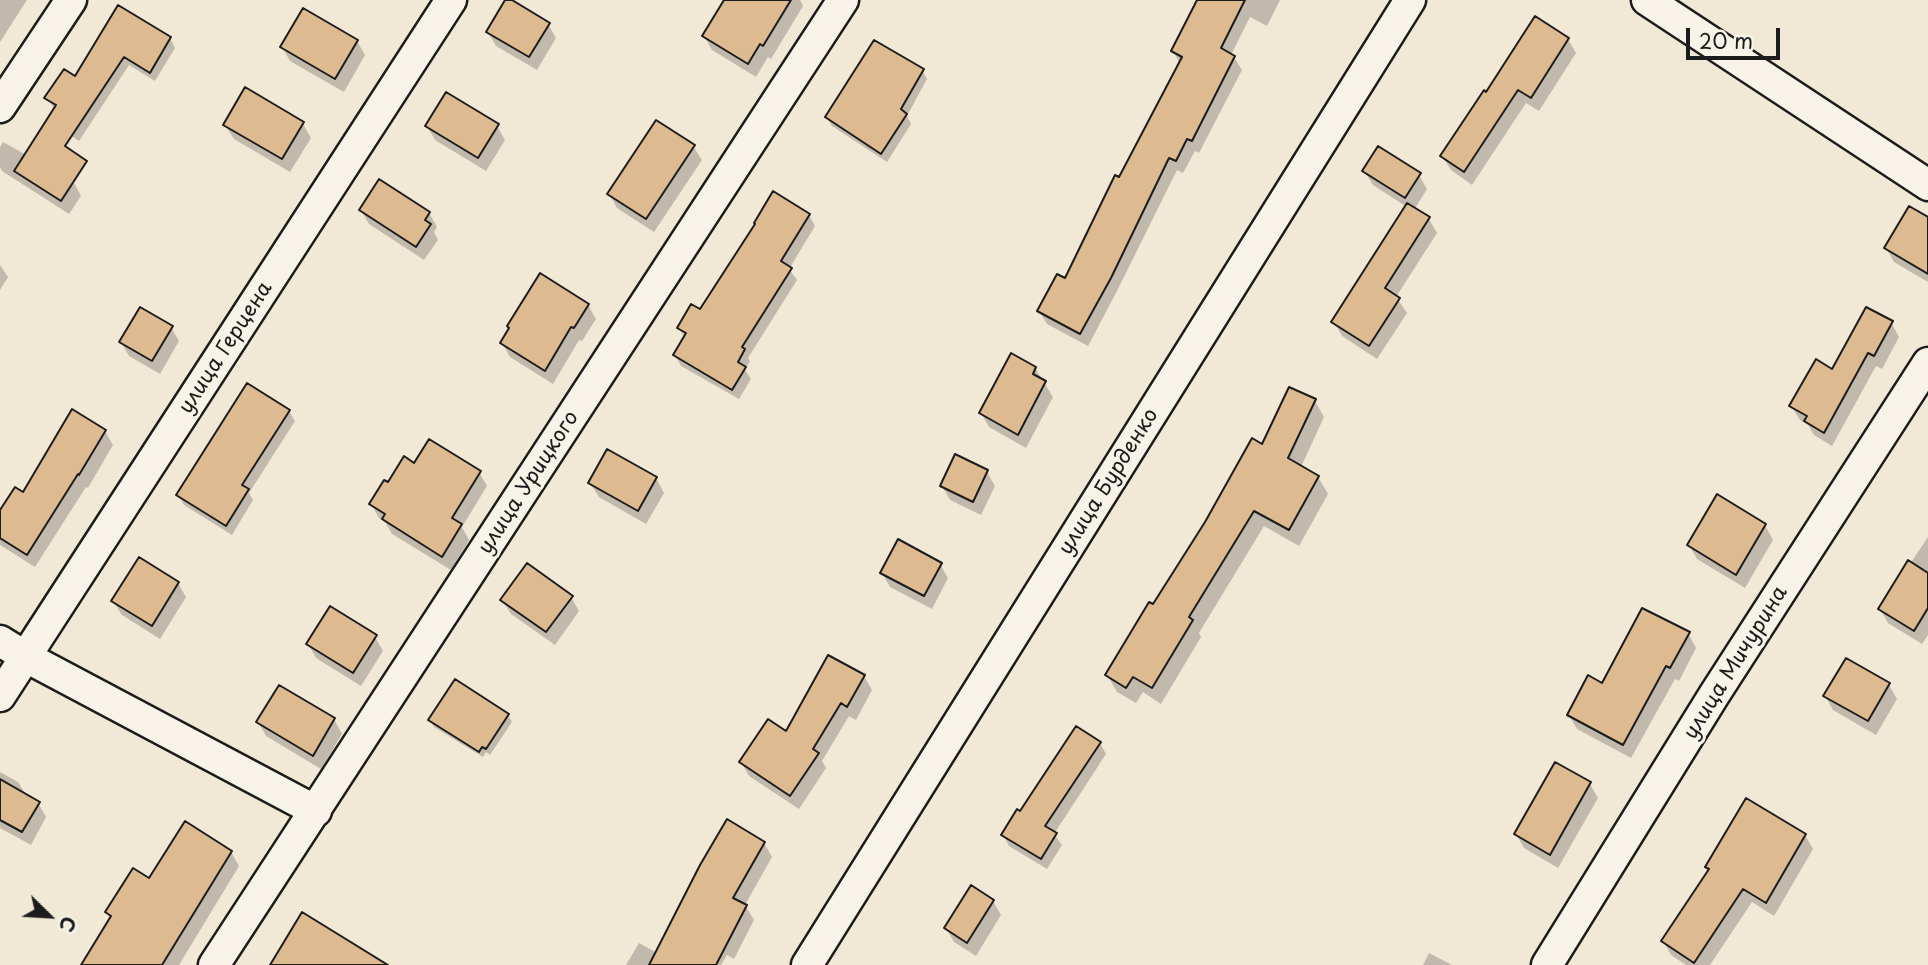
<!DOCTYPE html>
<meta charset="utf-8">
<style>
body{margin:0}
#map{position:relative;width:1928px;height:965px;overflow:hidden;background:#f2e8d6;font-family:"Playpen Sans",sans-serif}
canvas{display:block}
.north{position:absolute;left:14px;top:881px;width:70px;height:70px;-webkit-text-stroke:5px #f7f3e8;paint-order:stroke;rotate:114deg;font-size:19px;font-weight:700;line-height:28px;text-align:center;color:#1c1c1c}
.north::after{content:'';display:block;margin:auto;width:24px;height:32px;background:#1c1c1c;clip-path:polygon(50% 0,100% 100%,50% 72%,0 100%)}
.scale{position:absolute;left:1686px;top:28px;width:94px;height:32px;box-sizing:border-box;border:4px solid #1c1c1c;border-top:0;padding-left:9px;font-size:21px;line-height:24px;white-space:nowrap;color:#1c1c1c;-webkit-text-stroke:5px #f7f3e8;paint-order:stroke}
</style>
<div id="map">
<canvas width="1928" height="965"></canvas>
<div class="north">С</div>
<div class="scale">20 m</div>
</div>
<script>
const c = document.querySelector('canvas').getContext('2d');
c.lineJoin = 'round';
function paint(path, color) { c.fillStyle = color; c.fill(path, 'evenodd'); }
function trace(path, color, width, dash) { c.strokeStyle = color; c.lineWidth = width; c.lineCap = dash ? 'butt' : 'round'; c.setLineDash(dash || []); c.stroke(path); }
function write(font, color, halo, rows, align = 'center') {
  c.font = font + ' "Playpen Sans",sans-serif'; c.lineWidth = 6; c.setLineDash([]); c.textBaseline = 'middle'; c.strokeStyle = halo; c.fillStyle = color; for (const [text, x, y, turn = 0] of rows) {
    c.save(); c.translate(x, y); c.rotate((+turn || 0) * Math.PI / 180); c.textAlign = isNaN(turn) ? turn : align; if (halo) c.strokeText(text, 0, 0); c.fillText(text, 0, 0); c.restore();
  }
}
const shadow = new Path2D(`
 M0,0h27l-27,42z
 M507,0l41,24 8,14 -19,32 -41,-24 -8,-14z
 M726,0h74l3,6 -32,53 -3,-2 -12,20 -44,-27 -8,-14z
 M1200,0h80l-13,26 -17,-9 -19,38 3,2 8,13 -43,83 -4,-2 -12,22 -6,-3 -60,121 -29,55 -41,-22 -8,-13 26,-30 115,-217 -7,-13z
 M119,7l51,31 5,10 -20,33 -26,-16 -50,76 -23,-15 -1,-17 -9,-11 29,-20z
 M1568,39l8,14 -37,58 -13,-8 -54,82 -21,-15 -9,-14 45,-62z
 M357,41l8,14 -21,37 -54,-31 -8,-14z
 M922,70l5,9 -20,37 4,8 -24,38 -55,-36 -5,-8z
 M303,124l8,14 -21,34 -56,-33 -9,-14z
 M427,126h70l8,14 -19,31 -51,-31z
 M3,142l70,39 8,15 -12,18 -67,-43 -2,-4v-20z
 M693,146l9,14 -48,72 -37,-24 -8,-14z
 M1364,171l55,4 8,14 -13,21 15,9 8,14 -41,64 11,16 -30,46 -35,-23 -8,-14 73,-115 -34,-22z
 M361,210l68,3 8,14 -3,5 4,8 -14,20 -55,-36z
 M809,215l6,11 -26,43 8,11 -49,78 2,3 -5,9 6,9 -12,20 -58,-33 -6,-11 10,-17 -6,-10 22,-16z
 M1928,219v63l-34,-20 -8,-14z
 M0,265l8,12 -8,13z
 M588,305l8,14 -14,22 -3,-1 -26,44 -43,-27 -8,-14z
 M1891,322l8,15 -17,32 -6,-3 -44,80 -18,-11 -6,-10 -8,-5 -9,-14z
 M171,327l8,14 -19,33 -31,-18 -8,-14z
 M1035,368l18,29 -27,51 -37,-21 -8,-14z
 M1315,401l9,16 -23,50 17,10 10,17 -29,52 -35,-20 -65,107 2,4 -40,67 -18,-12 -7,11 -19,-11 -10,-17 46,-69 110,-160z
 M289,411l6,10 -46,72 4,7 -21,35 -48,-30 -6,-10z
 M105,431l8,14 -25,43 -2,-1 -51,80 -35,-22v-32z
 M415,465l64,7 8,14 -25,41 7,13 -18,30 -59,-36 -7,-12 -6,-4 -8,-14 17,-20z
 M987,472l8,14 -14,29 -31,-15 -8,-14z
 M656,478l8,15 -18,31 -47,-27 -9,-14z
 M1765,525l8,15 -28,48 -48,-29 -8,-14z
 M1928,537v98l-6,9 -34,-21 -8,-14z
 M940,564l8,14 -16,31 -42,-22 -8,-14z
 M178,583l8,14 -26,42 -38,-24 -9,-14z
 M571,597l8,14 -24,34 -44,-31 -9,-14z
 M1688,633l8,15 -17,33 -4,-2 -44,79 -54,-29 -8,-14 34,-29z
 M375,637l8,14 -22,35 -45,-28 -8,-14z
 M864,676l8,14 -16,30 -7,-4 -27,45 4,7 -27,41 -50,-33 -8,-14 45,-29z
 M1889,685l8,14 -21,36 -43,-25 -8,-14z
 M508,715l4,7 -22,33 -4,-3 -3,5 -49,-30 -4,-7z
 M334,719l8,15 -21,35 -55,-33 -8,-14z
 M1100,743l6,11 -52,80 8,11 -15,24 -38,-23 -6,-11 17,-22z
 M1556,764l34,20 8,14 -40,70 -34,-20 -8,-14z
 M0,772l18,10 8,13 12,8 8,14 -15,28 -31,-17z
 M1805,835l8,14 -39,67 -22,-14 -42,63h-24l-15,-10 -8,-14 47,-70 -3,-4z
 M764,843l8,14 -27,48 9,15 -20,39 -7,-4 -6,10h-95l13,-22 18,10z
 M231,852l8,14 -60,99h-96l28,-46 -4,-7 42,-31z
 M993,901l8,14 -25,41 -22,-14 -8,-14z
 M1429,953l23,12h-29z`);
const building = new Path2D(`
 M505,0h7l38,23 -21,34 -43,-25z
 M724,0h67l-28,46 -3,-2 -12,20 -46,-28z
 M1197,0h48l-24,48 14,8 -43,85 -5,-2 -11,22 -7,-3 -58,120 -31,56 -43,-23 20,-37 8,4 50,-103 4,2 63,-120 -11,-6z
 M118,5l53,32 -21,36 -26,-16 -59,89 22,15 -26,40 -47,-30 42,-66 -12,-7 20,-29 11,7z
 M303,8l55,32 -23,39 -55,-32z
 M1535,16l34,22 -38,60 -13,-8 -54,82 -24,-16 44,-66 2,2z
 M874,40l50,29 -23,40 6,5 -26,40 -56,-37z
 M245,87l59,35 -22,37 -59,-34z
 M446,92l53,32 -21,34 -53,-32z
 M656,120l39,25 -49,74 -39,-25z
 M1378,146l43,27 -16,25 -43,-27z
 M379,179l51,33 -5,8 6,4 -15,23 -57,-37z
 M773,191l37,23 -29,47 11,7 -50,79 3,2 -7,13 8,5 -14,23 -59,-35 13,-22 -9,-5 14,-24 9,5 55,-85 -1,-1z
 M1407,203l23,14 -45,71 15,10 -31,48 -38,-24z
 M1909,206l19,11v57l-44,-26z
 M540,273l49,31 -15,24 -3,-1 -26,44 -45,-28 9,-15 -2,-2z
 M140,307l33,19 -21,35 -33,-19z
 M1866,307l27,14 -19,35 -6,-3 -44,80 -20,-12 3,-5 -18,-10 27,-47 16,10z
 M1011,353l25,14 -3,7 13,7 -28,54 -39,-22z
 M247,383l43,27 -48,75 7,4 -23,37 -50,-31z
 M1289,387l27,12 -28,59 31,18 -30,54 -35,-19 -65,106 4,3 -41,68 -19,-11 -7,11 -21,-13 44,-73 4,2 52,-82 47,-84 10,6z
 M72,409l34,21 -27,45 -1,-1 -51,81 -27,-17v-28l15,-23 8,5z
 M429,439l52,32 -29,47 10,6 -20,33 -60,-38 3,-5 -16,-10 15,-24 4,2 16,-26 10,7z
 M607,449l50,28 -19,34 -50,-28z
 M955,454l33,16 -15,32 -33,-16z
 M1717,494l49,30 -30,51 -49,-30z
 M898,539l44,24 -18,33 -44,-23z
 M139,557l40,25 -27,44 -41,-25z
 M1908,560l20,13v35l-14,23 -36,-22z
 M527,563l46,33 -27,36 -46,-32z
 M330,606l47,29 -24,38 -47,-29z
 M1642,608l48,24 -20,36 -4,-2 -43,79 -56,-30 21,-40 14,8z
 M828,655l37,20 -18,32 -6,-4 -28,46 6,4 -29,43 -51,-34 29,-43 18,12z
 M1846,658l44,25 -22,38 -45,-25z
 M455,679l54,35 -23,35 -4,-2 -3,5 -51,-32z
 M279,685l56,33 -22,38 -57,-34z
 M1076,726l25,16 -56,84 12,7 -16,26 -40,-24 16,-26 3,2z
 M1555,762l36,20 -41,73 -36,-21z
 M0,779l40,23 -18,30 -22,-12z
 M1746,798l60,36 -40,69 -23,-14 -49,74 -33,-22 48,-72 -4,-2z
 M727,819l38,23 -32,56 14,7 -31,60h-67l51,-100z
 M185,821l47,30 -70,114h-81l30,-49 -6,-4 28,-44 16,10z
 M971,885l23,15 -27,43 -23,-15z
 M302,912l86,53h-118z`);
const street = new Path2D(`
 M1647,0l281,185
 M0,107l71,-107
 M0,641l26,16 290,154
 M0,696l451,-696
 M214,965l629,-965
 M807,965l603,-965
 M1547,965l167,-270 214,-332`);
const streetNames = [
 ["улица Герцена",226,348,-57],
 ["улица Бурденко",1109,482,-58],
 ["улица Урицкого",529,483,-57],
 ["улица Мичурина",1736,663,-58]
];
paint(shadow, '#0003');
paint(building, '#ddba8f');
trace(building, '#1c1c1c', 2);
trace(street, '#1c1c1c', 35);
trace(street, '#f7f3e8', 30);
write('21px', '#1c1c1c', '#f7f3e8', streetNames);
</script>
